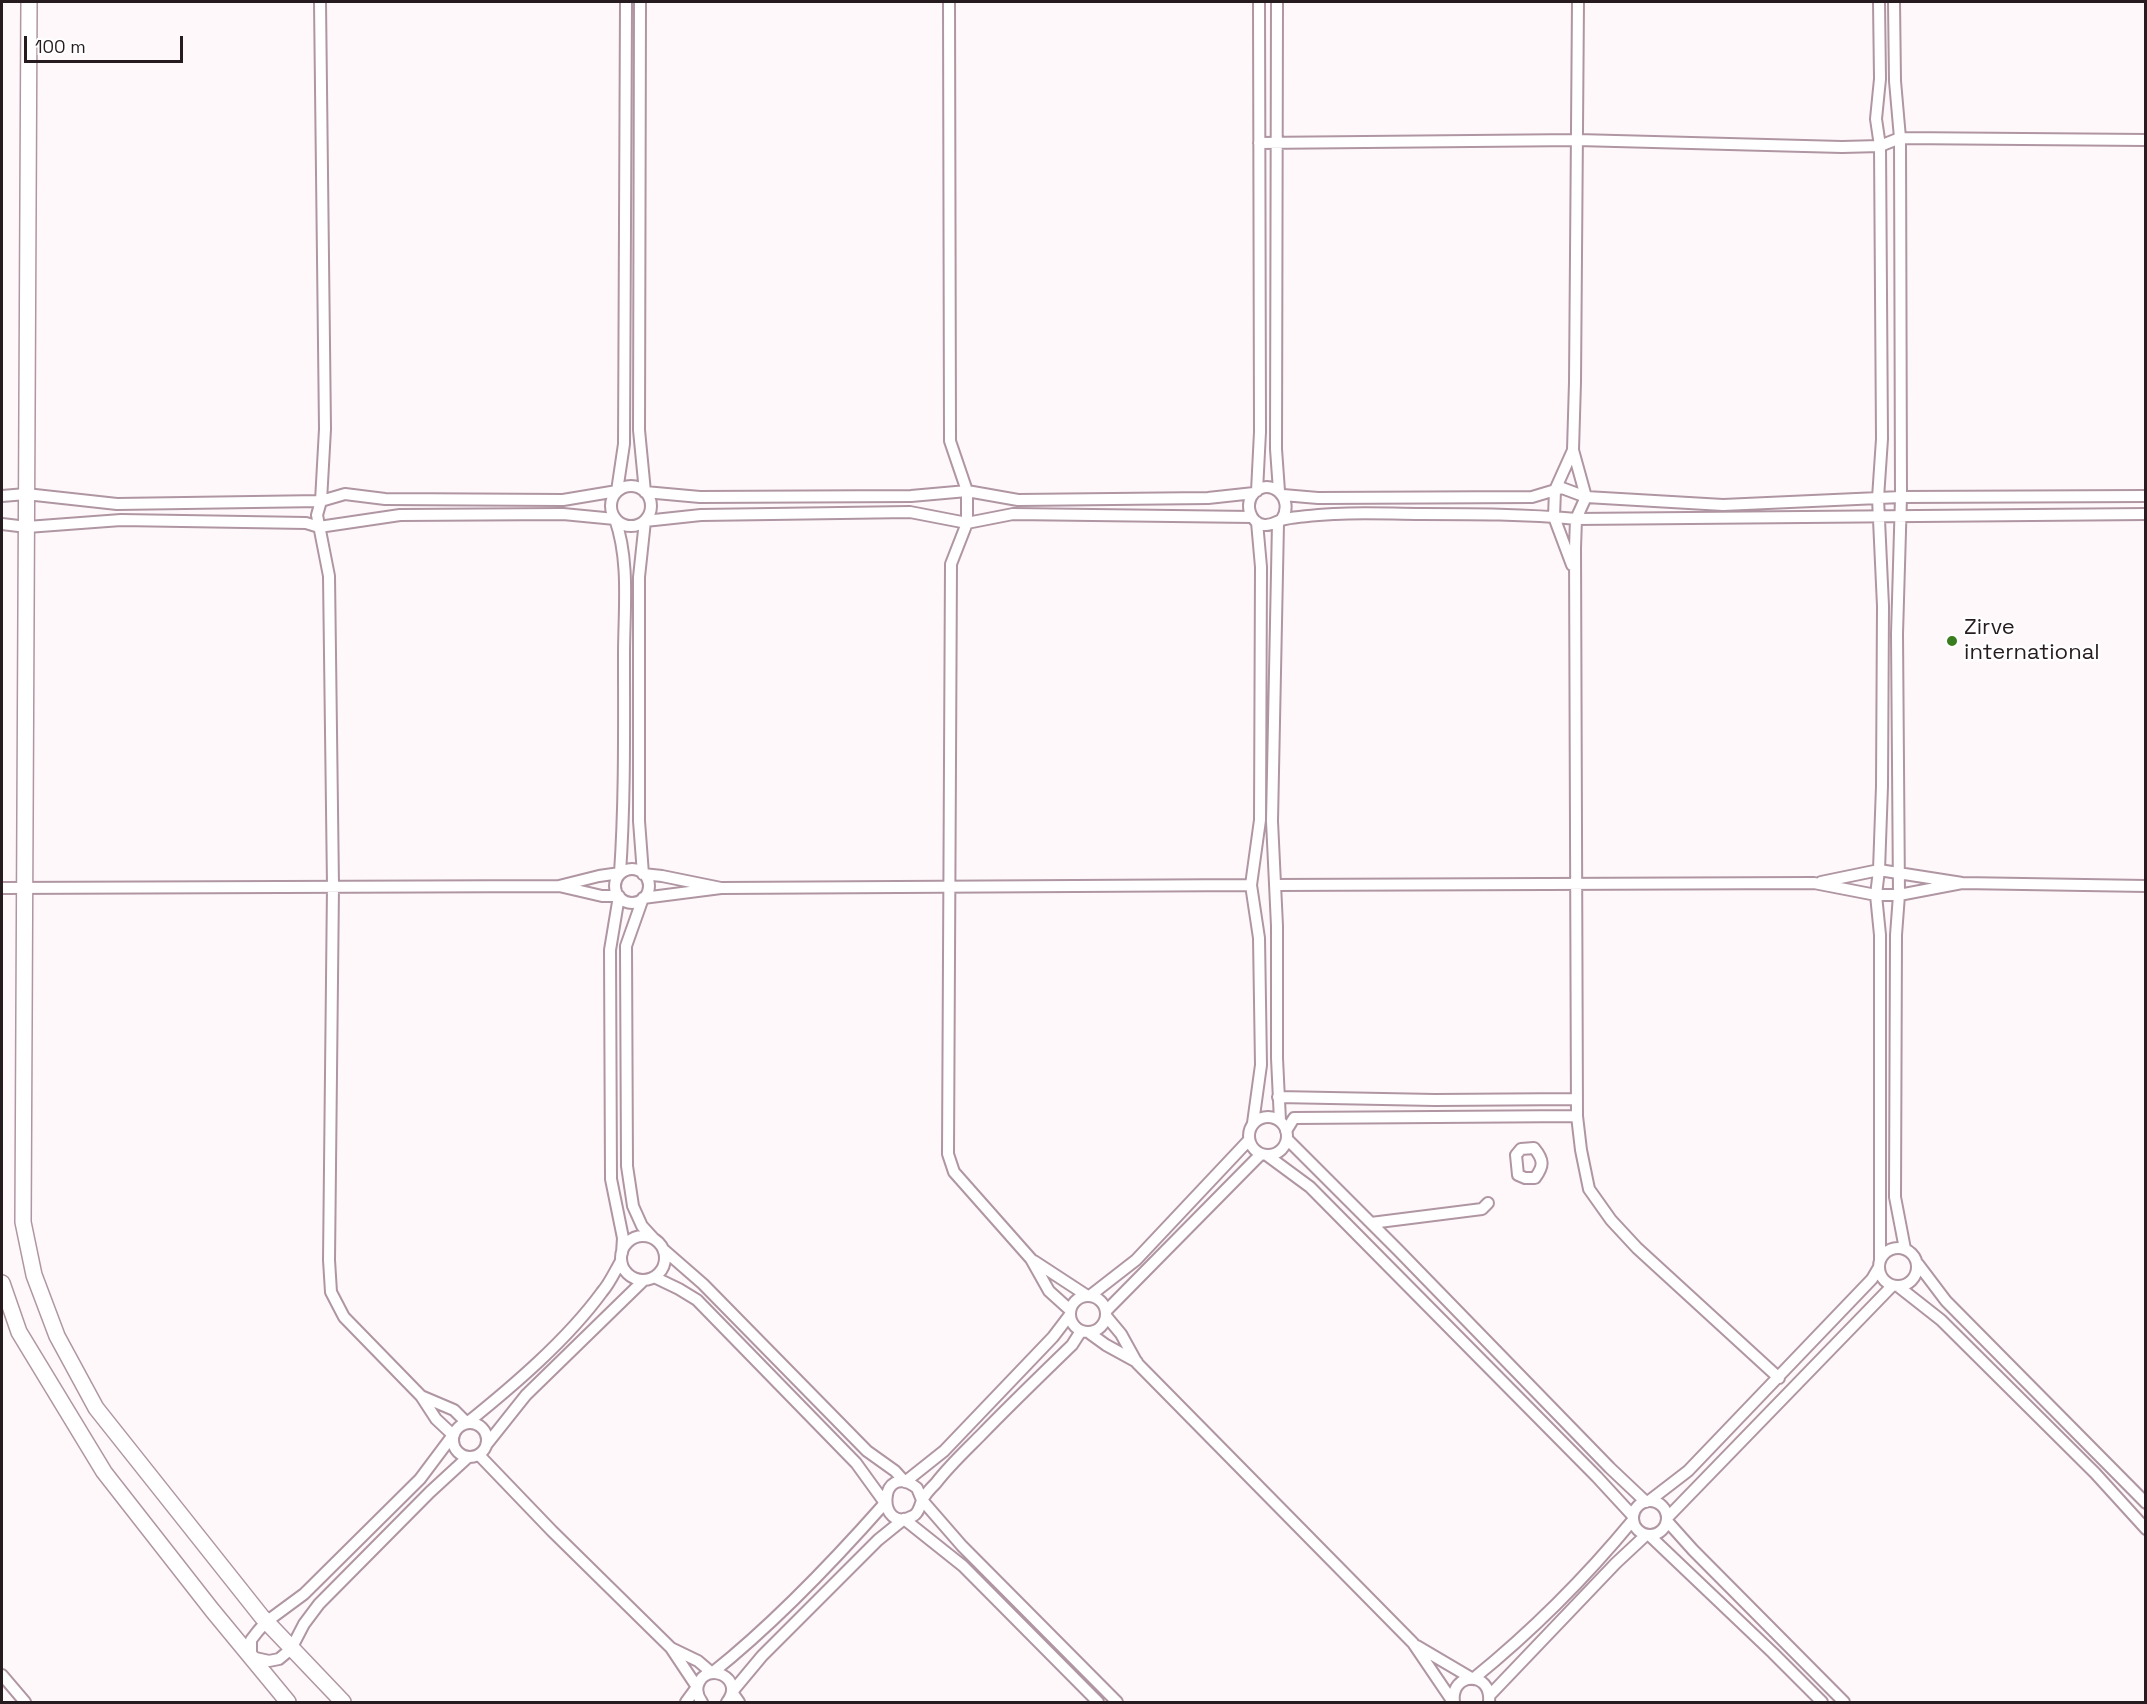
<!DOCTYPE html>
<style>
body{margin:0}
#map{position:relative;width:2147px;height:1704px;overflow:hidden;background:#fef8fa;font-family:"Space Grotesk",sans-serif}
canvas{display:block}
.frame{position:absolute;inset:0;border:3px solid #261c20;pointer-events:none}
.scale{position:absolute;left:24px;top:36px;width:159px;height:27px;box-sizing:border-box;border:3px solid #261c20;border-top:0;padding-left:8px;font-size:18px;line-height:21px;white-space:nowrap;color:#261c20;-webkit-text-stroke:4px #fff;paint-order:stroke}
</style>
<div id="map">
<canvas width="2147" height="1704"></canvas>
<div class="frame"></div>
<div class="scale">100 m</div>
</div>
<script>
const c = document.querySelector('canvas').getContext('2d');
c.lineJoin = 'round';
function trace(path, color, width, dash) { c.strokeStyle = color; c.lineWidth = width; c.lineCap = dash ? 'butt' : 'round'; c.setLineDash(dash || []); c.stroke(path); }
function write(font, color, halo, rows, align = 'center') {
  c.font = font + ' "Space Grotesk",sans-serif'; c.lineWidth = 4.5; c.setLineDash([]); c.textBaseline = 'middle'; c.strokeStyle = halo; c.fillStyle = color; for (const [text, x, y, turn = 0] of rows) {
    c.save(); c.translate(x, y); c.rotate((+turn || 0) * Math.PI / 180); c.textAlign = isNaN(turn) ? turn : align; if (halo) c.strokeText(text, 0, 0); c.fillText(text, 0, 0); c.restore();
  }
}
const street = new Path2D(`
 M320,2l5,427 -4,72 -4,14 12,61 4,310 -4,374 2,32 13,25 77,79 15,23 17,16 -33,44 -116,115 -38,28 -8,9 -7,9v17l18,4 10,-2 12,-10 13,-25 15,-20 111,-112 37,-34
 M640,2l-1,428 6,62 55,5 211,-1 56,-5 51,9 190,-2 46,-5
 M949,2l1,439 17,50v32l-16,41 -3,590 6,18 77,87 18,32 21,19
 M1277,2l-1,447 3,42
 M1578,2l-3,380 -2,68 13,47 -10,22 -1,29 2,568 4,34 8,39 22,31 26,28 142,130
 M1879,2l1,77 -4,40 4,27 2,293 -4,59 5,108 -1,180 -3,84 -3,25 4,40v325
 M1894,2l1,79 5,57 1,359 -4,137 2,261 -3,40 -1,262 10,52
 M1259,143l319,-3 264,7 38,-1 20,-8 246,2
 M611 506a20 20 0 1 1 40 0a20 20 0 1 1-40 0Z
 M1257,491l3,-59 -1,-430
 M1283,495l35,3 214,-1 30,-9 24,9 137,8 178,-8 245,-1
 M2,496l24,-2 91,10 204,-3 24,-7 40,5 178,1 54,-9 7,-47 2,-442
 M1282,519c13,-21 -12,-43 -28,-26 -10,11 -4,30 10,32 9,1 14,-5 21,-6 17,-3 34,-4 50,-5 29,-2 58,0 87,0 52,0 103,0 154,5l570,-5
 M1278,523l-6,298 5,105v132l3,63
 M2,524l25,3 94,-7 185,3 13,4 81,-12 163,-1 52,5c15,42 9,91 9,136 0,73 1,145 -4,218l-21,3 -40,10
 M1572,565l-18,-48 1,-27 18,-40
 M615 886a17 17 0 1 1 34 0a17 17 0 1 1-34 0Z
 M1821,882l58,-12 83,13 184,3
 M1275,885l539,-2 62,12h23l63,-12
 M2,888l557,-2 43,10h17l-9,54 1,229 12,59 -1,15
 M721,888l-59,-12 -19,-2 -4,-53v-244l6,-56 56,-6 209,-3 57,11 46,-9 239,3
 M1278,1097l157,3 142,-1
 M1249 1136a19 19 0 1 1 38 0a19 19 0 1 1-38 0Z
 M1253,1123l8,-58 -2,-127 -8,-53 9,-65 1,-253 -4,-45
 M1286,1131l8,-13 283,-2
 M1287,1139l111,111 212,218 36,34
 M1534,1148c10,12 10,18 1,30h-10l-7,-3 -2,-20 5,-6z
 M1268,1156l42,31 287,290 36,39
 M1371,1223l111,-14 6,-6
 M621 1258a22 22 0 1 1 44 0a22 22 0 1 1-44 0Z
 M653,1238l-11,-12 -9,-20 -6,-40 -1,-220 17,-48 78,-10 530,-3
 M1879 1267a19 19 0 1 1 38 0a19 19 0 1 1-38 0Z
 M664,1250l39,34 164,167 28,20 10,11 39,-31 109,-114 16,-21
 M1034,1261l52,34
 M1918,1264l28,37 200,202
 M654,1277l25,12 18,11 159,163 29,40c-53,60 -110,120 -173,170l-14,-12 -27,-13
 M1899,1287l42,33 154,153 51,56
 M1091,1295l45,-35 113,-120
 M1070 1314a18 18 0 1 1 36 0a18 18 0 1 1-36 0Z
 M1106,1311l155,-157
 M1106,1316l15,18 16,29 276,280 40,59
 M1081,1331l-9,14c-31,30 -62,60 -92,91 -15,15 -31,30 -44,47 -5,5 -12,12 -14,18 -3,6 -3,12 -9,15 -37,20 -35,-57 4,-28l5,12 40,46 155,156
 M1088,1332l18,13 31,17
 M421,1396l33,14 13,13c46,-37 100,-83 135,-131 8,-9 13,-21 19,-31
 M453 1440a17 17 0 1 1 34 0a17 17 0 1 1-34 0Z
 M487,1444l39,-49 118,-115
 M479,1455l73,76 119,117 26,39 -11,15
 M1633 1518a17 17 0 1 1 34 0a17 17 0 1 1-34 0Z
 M1649,1501l39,-30 184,-192 7,-12
 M1667,1518l225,-232
 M1667,1521l26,29 151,152
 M1649,1535l124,118 49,49
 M1417,1646l56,33c58,-47 113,-102 160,-159
 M2,1675l23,27
 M1490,1695l126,-132 30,-28
 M702,1702c-4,-5 -6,-10 -4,-17 8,-25 48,-7 29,17
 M739,1702l-7,-10 30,-36 116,-116 26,-21 59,47 135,136
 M1454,1702c-4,-30 38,-32 35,0`);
const secondary = new Path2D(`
 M29,2l-6,1220 11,53 23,61 39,72 166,209 81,85
 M2,1283l17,49 85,140 108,138 76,92`);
const markers = [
 [1952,641,6,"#397d1f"]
];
const poiNames = [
 ["Zirve",1964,628],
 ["international",1964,653]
];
trace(street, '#b096a2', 14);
trace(secondary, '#b096a2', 18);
trace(street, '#fff', 10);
trace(secondary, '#fff', 15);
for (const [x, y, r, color] of markers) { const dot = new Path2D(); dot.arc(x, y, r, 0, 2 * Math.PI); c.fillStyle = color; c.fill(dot); trace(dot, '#fff', 2); }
write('22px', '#261c20', '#fff', poiNames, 'left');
</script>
